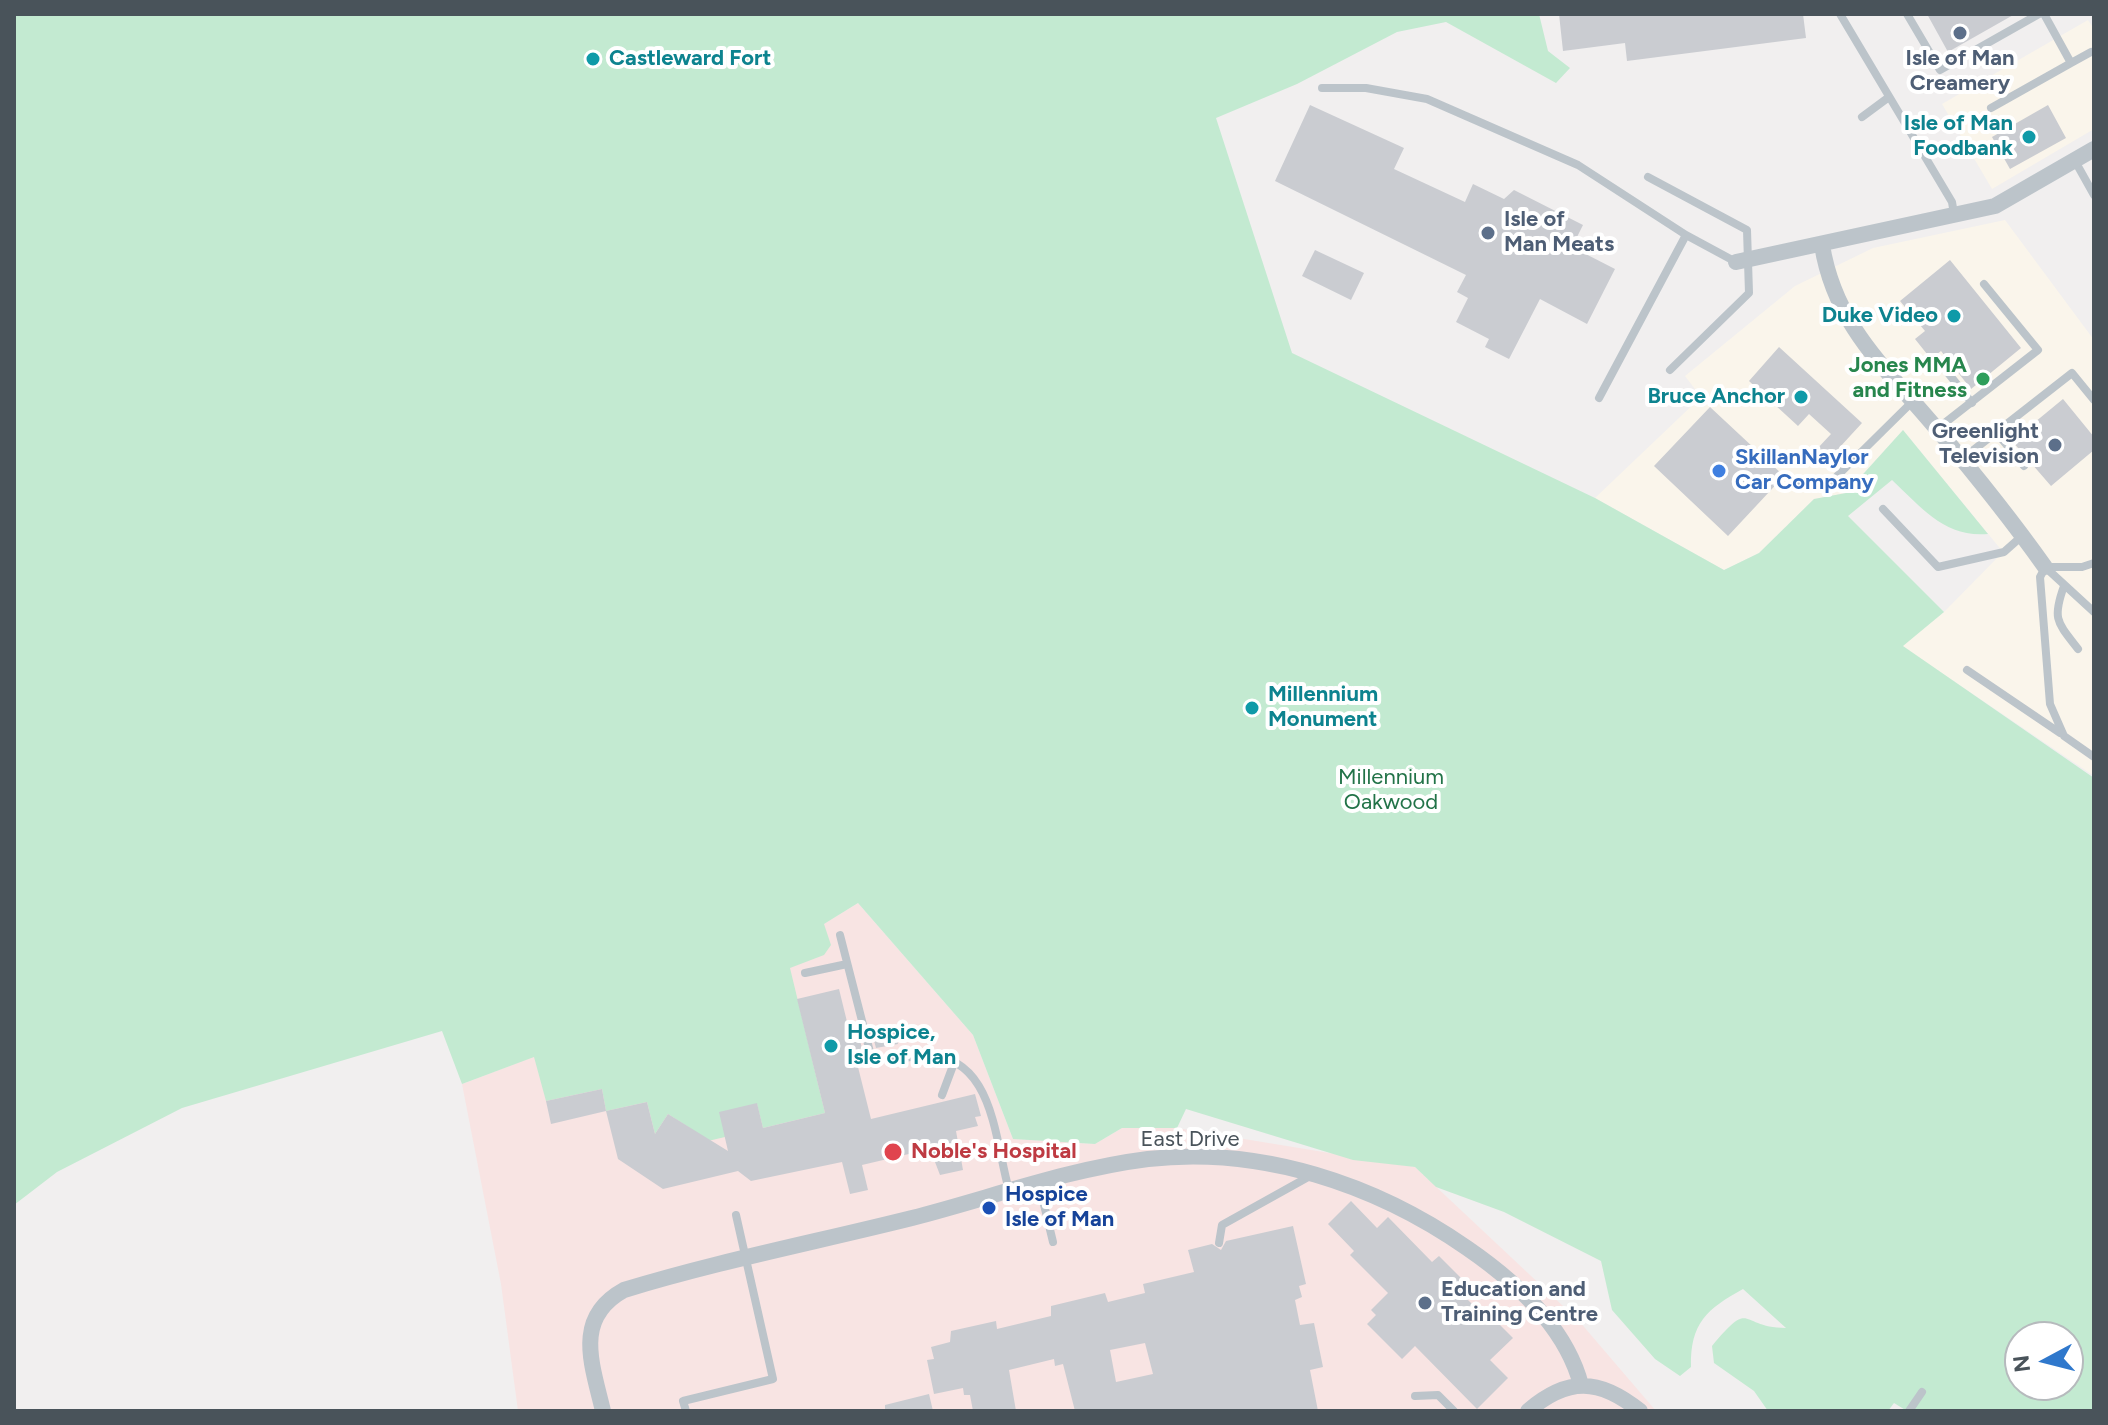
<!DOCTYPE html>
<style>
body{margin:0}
#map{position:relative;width:2108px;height:1425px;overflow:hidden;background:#f1efef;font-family:Figtree,sans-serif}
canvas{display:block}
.frame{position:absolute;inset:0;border:16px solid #49535a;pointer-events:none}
.north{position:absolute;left:2004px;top:1321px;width:80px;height:80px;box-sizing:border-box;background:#fff;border:2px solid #b6babd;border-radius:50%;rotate:263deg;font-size:22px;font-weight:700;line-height:32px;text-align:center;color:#49535a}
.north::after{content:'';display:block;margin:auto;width:28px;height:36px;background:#2f78cc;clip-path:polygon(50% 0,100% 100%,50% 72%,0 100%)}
</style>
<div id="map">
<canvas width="2108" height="1425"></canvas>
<div class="frame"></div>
<div class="north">N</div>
</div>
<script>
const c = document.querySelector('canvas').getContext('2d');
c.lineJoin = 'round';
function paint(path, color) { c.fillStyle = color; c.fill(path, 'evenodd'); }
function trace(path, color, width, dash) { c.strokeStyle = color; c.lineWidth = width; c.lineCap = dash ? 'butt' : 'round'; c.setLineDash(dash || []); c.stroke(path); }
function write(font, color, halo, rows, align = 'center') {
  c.font = font + ' Figtree,sans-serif'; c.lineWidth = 8; c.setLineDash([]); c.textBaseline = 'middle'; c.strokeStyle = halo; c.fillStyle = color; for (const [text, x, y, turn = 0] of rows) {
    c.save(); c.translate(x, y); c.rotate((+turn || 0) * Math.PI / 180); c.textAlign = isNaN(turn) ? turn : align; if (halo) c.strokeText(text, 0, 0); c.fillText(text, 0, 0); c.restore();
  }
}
const commercial = new Path2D(`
 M2088,20l6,9v100l-102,60 -50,-85z
 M2005,220l89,120v436l-192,-130 42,-34 59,-60 -100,-122 -57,63 -32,6 -55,54 -35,17 -129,-72 106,-101 -16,-21 110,-90 78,-38z`);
const medical = new Path2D(`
 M858,903l115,132 40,104 82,5 27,-16h55l238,39 164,154 77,90h-1138l-17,-127 -39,-200 196,-75 136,-67z`);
const green = new Path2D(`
 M14,14h1525l9,37 22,17 -14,15 -110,-61 -49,10 -100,52 -81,34 76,235 303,145 129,72 35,-17 55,-54 32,-6 57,-63 85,104c-43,4 -66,-26 -96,-54l-44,36 96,96 -41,34 191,132v633h-187l-13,-8 -6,8h-120l-14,-20 -40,-28 -2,-17c41,-49 26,-18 74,-18l-43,-39c-36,20 -53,34 -52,78l-11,9 -25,-17 -43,-49 -11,-49 -97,-49 -68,-25 -21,-20 -62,-7 -167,-51 -9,19h-55l-27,16 -82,-5 -40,-104 -115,-132 -34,21 7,21 -7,10 -34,13 35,145 -62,15 -6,-24 -32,33 -47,11 12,-20 -22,-14 -13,20 -8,-32 -41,9 -4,-22 -56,12 -12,-44 -72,27 -20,-53 -260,77 -125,64 -43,33zM2020,1337h48v48h-48z`);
const building = new Path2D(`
 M1559,14h244l3,24 -179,23 -2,-18 -62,8z
 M1927,14h88l-67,38z
 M1310,105l94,43 -10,21 71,33 8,-18 31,15 10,-9 69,35 -11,22 43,22 -28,55 -47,-25 -31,60 -24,-12 4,-8 -33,-17 12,-24 -11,-6 9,-17 -191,-94z
 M2048,105l18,33 -56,31 -18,-32z
 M1315,250l49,23 -13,27 -49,-24z
 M1950,260l71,88 -50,41 -30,-38 -10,8 -16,-20 10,-8 -25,-30z
 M1779,347l83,76 -34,37 -11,-11 14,-15 -22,-20 -11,12 -49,-45z
 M2063,399l31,38v13l-43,36 -39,-45z
 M1710,407l74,69 -56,60 -74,-70z
 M839,989l12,49 8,-2 4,17 -8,2 16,64 104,-25 6,22 -6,1 3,9 -22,5 7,39 -23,5 -10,-26 -68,16 6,25 -18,4 -8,-32 -91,19 -13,-10 -75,18 -45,-30 -12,-48 41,-9 8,32 13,-20 60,37 -9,-39 38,-9 6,25 62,-15 -28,-114z
 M894,1028l4,16 -22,4 -4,-15z
 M602,1089l4,22 -55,13 -5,-23z
 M1351,1201l26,27 11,-11 44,45 7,-6 28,28 -8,7 27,27 4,-3 23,23 -23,22 18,18 -31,31 -62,-63 -13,13 -35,-35 9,-9 -5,-5 17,-17 -38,-38 4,-4 -26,-27z
 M1293,1226l13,58 -7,2 3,11 -7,3 5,25 14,-2 9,44 -13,3 8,41h-243l-12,-47 -8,2 -1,-7 -45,11 7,41h-43l-3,-16h-6l-1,-7 -29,6 -7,-34 7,-1 -3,-12 19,-5 1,-11 45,-10 1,8 54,-13v-10l54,-13 3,9 37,-9 -2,-9 51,-12 -6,-22 24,-6 9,6 5,-9zM1145,1343l8,31 -37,8 -6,-32z
 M929,1394l4,17h-48v-6z`);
const service = new Path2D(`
 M1840,14l112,188 2,12
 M1907,14l33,56 99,-56
 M2044,14l27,49 20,-11
 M1322,88h44l61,11 151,66 108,70 50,27
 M1991,108l80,-45
 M1862,117l27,-20
 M2075,161l19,34
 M1648,177l99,53 2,63 -79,77
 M1940,363l32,40
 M1599,398l87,-163
 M1937,429l101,-79 -54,-66
 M1996,432l28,34
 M1962,459l110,-86 22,27
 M1794,483l37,-1 82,-81
 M1883,509l55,58 66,-15 18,-16
 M2045,567l49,45
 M2045,567h37l12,-4
 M2045,568l-5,9 10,127 14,32 30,21
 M2064,586c-12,33 -7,36 14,63
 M1967,670l93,63
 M840,935l30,117c16,13 29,6 47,4 77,-7 77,82 92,134
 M805,973l42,-9
 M942,1095l12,-32
 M1039,1184l14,58
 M1219,1243l3,-18 88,-49
 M1415,1396l23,-1 16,16
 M686,1411l-3,-10 90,-22 -37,-164
 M1909,1411l13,-19`);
const minor = new Path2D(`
 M1822,245c13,81 64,123 114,183 38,45 75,91 109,139
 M1736,262l259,-56 99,-57
 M603,1411c-11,-47 -30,-93 21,-121 95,-29 192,-48 288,-72 78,-20 156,-49 236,-59 113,-13 227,25 319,89 48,33 99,79 114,137
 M1528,1411c40,-34 71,-33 112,0`);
const markers = [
 [1960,33,8,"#5c6f8a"],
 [593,59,8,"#0f9aa8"],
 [2029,137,8,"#0f9aa8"],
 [1488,233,8,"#5c6f8a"],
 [1954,316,8,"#0f9aa8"],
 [1983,379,8,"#2e9e5b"],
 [1801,397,8,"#0f9aa8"],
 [2055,445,8,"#5c6f8a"],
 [1719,471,8,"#3f7fe0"],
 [1252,708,8,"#0f9aa8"],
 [831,1046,8,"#0f9aa8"],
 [893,1152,10,"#e0444e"],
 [989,1208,8,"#1a4fb4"],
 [1425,1303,8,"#5c6f8a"]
];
const cultureNames = [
 ["Castleward Fort",609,59],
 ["Isle of Man",2013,124,"right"],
 ["Foodbank",2013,149,"right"],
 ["Duke Video",1938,316,"right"],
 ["Bruce Anchor",1785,397,"right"],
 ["Millennium",1268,695],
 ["Monument",1268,720],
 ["Hospice,",847,1033],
 ["Isle of Man",847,1058]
];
const serviceNames = [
 ["Isle of Man",1960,59,"center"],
 ["Creamery",1960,84,"center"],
 ["Isle of",1504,220],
 ["Man Meats",1504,245],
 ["Greenlight",2039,432,"right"],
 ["Television",2039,457,"right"],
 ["Education and",1441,1290],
 ["Training Centre",1441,1315]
];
const leisureNames = [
 ["Jones MMA",1967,366],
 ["and Fitness",1967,391]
];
const shopNames = [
 ["SkillanNaylor",1735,458],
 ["Car Company",1735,483]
];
const parkNames = [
 ["Millennium",1391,778],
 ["Oakwood",1391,803]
];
const streetNames = [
 ["East Drive",1190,1140]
];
const healthNames = [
 ["Noble's Hospital",911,1152]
];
const transitNames = [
 ["Hospice",1005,1195],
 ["Isle of Man",1005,1220]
];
paint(commercial, '#faf5eb');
paint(medical, '#f8e4e3');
paint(green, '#c3ead1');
paint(building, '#caccd1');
trace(service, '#bcc4ca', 8);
trace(minor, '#bcc4ca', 16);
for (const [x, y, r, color] of markers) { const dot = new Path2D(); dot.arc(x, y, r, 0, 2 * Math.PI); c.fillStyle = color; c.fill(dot); trace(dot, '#fff', 3); }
write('bold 22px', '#0d838f', '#fff', cultureNames, 'left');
write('bold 22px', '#4e5e75', '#fff', serviceNames, 'left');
write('bold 22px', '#27864d', '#fff', leisureNames, 'right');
write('bold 22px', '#366cbe', '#fff', shopNames, 'left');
write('22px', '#227348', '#fff', parkNames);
write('22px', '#49535a', '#fff', streetNames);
write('bold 22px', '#be3a42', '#fff', healthNames, 'left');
write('bold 22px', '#164399', '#fff', transitNames, 'left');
</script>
